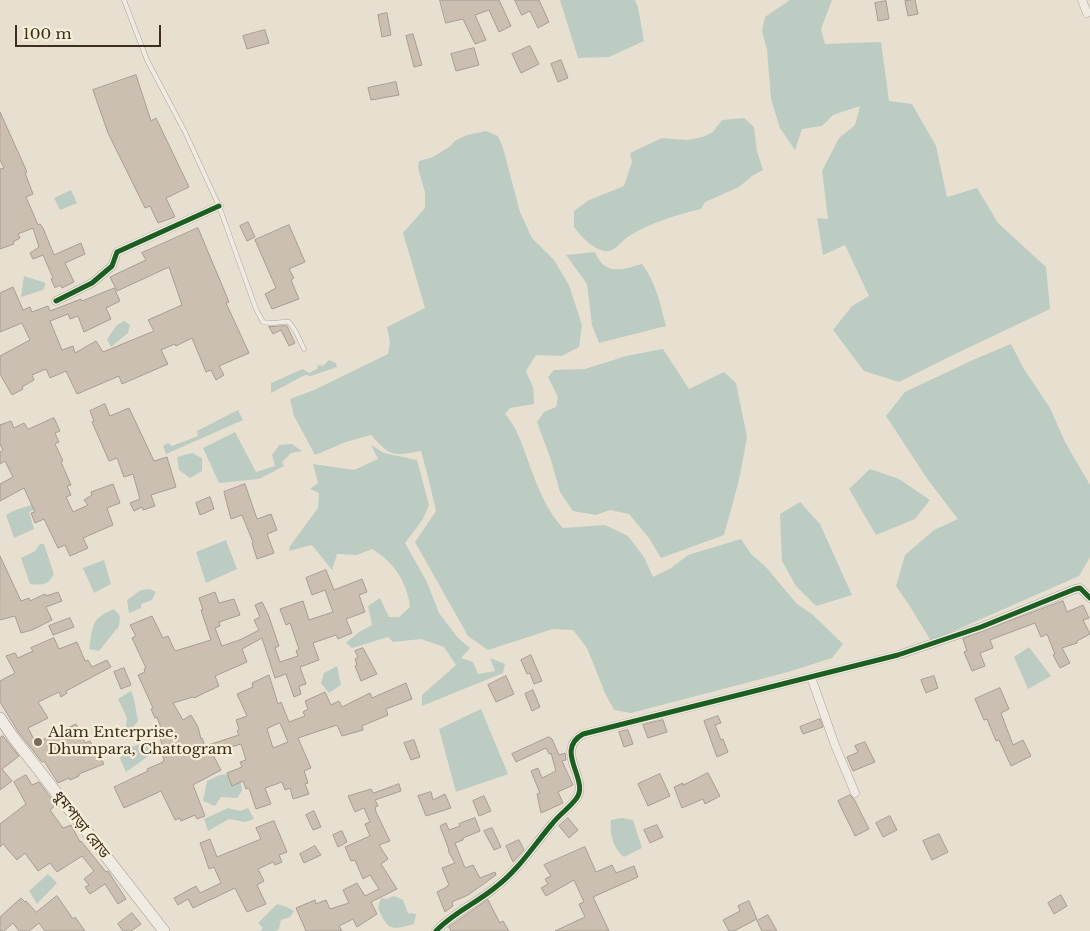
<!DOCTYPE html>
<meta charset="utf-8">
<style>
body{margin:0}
#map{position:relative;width:1090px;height:931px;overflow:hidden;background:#e7e0d1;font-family:"Libre Baskerville",serif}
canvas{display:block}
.scale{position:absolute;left:15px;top:25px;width:146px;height:22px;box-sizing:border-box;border:2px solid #3d2e20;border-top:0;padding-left:6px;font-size:15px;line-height:18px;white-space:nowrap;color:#3d2e20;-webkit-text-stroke:4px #f7eed8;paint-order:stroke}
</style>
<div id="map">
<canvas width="1090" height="931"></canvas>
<div class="scale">100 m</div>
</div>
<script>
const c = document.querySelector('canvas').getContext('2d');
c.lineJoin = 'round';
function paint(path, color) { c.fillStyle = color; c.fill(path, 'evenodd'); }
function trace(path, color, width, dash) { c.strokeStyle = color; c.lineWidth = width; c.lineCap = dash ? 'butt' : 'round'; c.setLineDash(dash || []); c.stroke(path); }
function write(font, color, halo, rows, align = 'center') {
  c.font = font + ' "Libre Baskerville","Noto Sans Bengali",serif'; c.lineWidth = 4.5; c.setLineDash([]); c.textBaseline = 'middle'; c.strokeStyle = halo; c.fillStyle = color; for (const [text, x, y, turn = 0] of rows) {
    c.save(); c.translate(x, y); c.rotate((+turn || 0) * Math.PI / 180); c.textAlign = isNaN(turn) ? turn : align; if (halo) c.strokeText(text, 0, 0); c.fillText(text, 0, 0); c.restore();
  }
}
const water = new Path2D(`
 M560,0h75l3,7 6,34 -35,16 -31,1z
 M790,0h42l-11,29 4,15 56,-2 8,59 23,3 24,42 11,51 30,-9 21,35 48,44 4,42 -99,47 -52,26 -35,-11 -31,-41 19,-24 17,-10 -24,-51 -22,10 -6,-37 11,1 -6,-48 17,-33 16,-13 5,-19 -27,9 -11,11 -20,3 -7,21 -15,-22 -9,-29 -4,-49 -5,-19 3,-14z
 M744,118l10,9 3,24 6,19 -11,6 -13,11 -34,15 -4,7c-25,6 -49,13 -72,27 -8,5 -14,17 -25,15 -13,-3 -23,-15 -30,-24v-16l15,-11 35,-14 8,-24 -2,-9 32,-15 25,2 16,-3 10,-5 9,-12z
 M486,131l12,5 5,12 17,64 12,26 22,22 15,25 13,40 -3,22 -17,9 -26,-1 -10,16 7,16 1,17 -24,4 -5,6c4,5 8,10 11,16 15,33 22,71 47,98l42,-3 23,11 16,21 9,20 18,-9 17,-13 53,-16 10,15 14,12 32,38 15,10 31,30 -11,14 -44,14 -157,41 -17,-3 -9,-17 -18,-45 -14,-18 -20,-1 -65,21 -20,-14 -53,-94 21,-31 -9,-38 -6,-22c-29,5 -30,6 -50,-16l-25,7 -31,13 -21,-39 -4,-17 24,-9 74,-36 2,-11 -3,-16 38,-19 -22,-75 22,-25v-16l-7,-24 1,-7 14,-4 16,-10 7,-7 11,-5z
 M71,190l6,13 -17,7 -6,-12z
 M595,252c10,24 26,18 47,12 14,18 18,40 24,62l-67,17 -7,-18 -5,-41 -21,-29z
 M24,276l22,7 -3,7 -22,7z
 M124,321l6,4 -2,8 -17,14 -4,-8 10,-14z
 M1011,344l13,25 26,39 15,34 25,43v72l-11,19 -148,65 -22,-36 -13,-19 9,-31 29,-25 24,-11 -30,-39 -42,-64 19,-24 70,-33z
 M663,349l26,40 35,-17 12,11 11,54 -8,43 -15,55 -63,23 -12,-20 -20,-24 -19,-4 -14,5 -23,-4 -13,-19 -9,-32 -14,-38 7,-10 12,-5 2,-10 -10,-20 6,-7 31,-1 41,-13z
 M329,360l7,3 1,4 -26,9 -6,-1 -34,18v-10l32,-14 6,4 8,-4 1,-4 5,1z
 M238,410l5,10 -77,34 -3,-8 5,-3 4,3 26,-10 -1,-5z
 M235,432l21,40 19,-6 -3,-11 7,-10 13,-1 10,7 -11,2 -9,9 2,4 -25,13 -40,4 -16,-35z
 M371,445l13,8 33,7 12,45 -6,14 -18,24 21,37 13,33 19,25 12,10 -9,10 12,4 5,12 17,-3 -5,-13 15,6 -2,9 -81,33v-11l34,-30 -12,-18 -23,-8 -28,3 -5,-5 -36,11 -6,-5 13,-11 13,-7 -4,-19 12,-8 9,19h10l11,-10c-3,-25 -16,-45 -38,-58l-15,6 -20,-1 -5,16 -20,-25 -23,6 1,-5 28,-38 1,-15 -9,-4 8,-6 -5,-19 41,6 24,-11z
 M192,453l10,5v13l-12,7 -11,-8 -2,-13z
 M870,469l29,10 31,21 -15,19 -39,16 -27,-46z
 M42,501l14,1 -27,10 5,17 -20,9 -8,-23c13,-8 22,-8 36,-14z
 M800,502l20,22 32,71 -36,11 -20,-20 -14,-25 -2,-47z
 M226,540l11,29 -31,14 -10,-31z
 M40,544h4l10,30c-7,12 -11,11 -24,10l-9,-26 14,-7z
 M104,560l7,24 -17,9 -11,-25z
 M150,589l6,3 -4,8 -11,4v4l-12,5 -2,-13 14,-10z
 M114,609l6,7 -1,10 -20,25 -10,-2c4,-23 2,-31 25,-40z
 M1029,647l22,29 -23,13 -14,-32z
 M337,666l4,19 -12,8 -8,-10 3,-10z
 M131,691l3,8 4,22 -7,9 -5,-3 1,-9 -9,-19z
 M481,709l27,65 -52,18 -17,-63z
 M145,743l14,1 -2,6 -31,22 -6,-14 10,-11z
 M231,774l9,3 2,14 -5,7 -16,-1 -6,9 -12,-5 4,-20 13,-6z
 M228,808l12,3 8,-3 6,11 -9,3 -16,-3 -21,12 -4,-12z
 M622,818l11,2 9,28 -18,9c-10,-7 -15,-24 -13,-37z
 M48,874l9,9 -20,21 -8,-13z
 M394,896l9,4 5,13 8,1 -2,10c-24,7 -26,6 -36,-16l3,-10 5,1z
 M277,904l10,3 7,4 -4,6 -9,3 -2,9 -3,2h-16l3,-3 -5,-5z`);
const building = new Path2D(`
 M440,0h59l12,26 -12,6 -10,-22 -14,5 11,25 -11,4 -12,-25 -17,4z
 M515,0h24l10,22 -11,6 -8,-17 -8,4z
 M915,0l3,14 -10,2 -3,-15z
 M886,1l3,18 -11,2 -3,-18z
 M387,13l4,22 -9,2 -4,-22z
 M265,30l4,13 -22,6 -4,-13z
 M413,34l9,31 -8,2 -8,-31z
 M530,46l9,18 -18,9 -9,-19z
 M474,48l5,17 -23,6 -5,-17z
 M561,60l7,18 -10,4 -7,-18z
 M136,75l15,46 5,-3 33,69 -23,11 9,19 -17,6 -8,-17 -5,2 -37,-75 -15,-43z
 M396,82l3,13 -28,5 -3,-12z
 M0,112l27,60 -2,1 8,21 -7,3 12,28 2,-1 3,4 11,27 27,-12 4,11 -20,9 9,19 -12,6 -2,-3 -5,3 -4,-9 2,-1 -10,-23 -10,4 -3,-6 9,-6 -6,-19 -15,6 2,4 -7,4 1,2 -14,5v-80l4,-1 -4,-8z
 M248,222l7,15 -8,4 -7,-15z
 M289,225l16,37 -16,7 5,9 -3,2 8,19 -27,10 -7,-15 11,-6 -21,-48z
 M198,228l31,74 -3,1 23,50 -30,13 5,9 -8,5 -5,-10 -5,2 -14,-34 -16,8 -1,-2 -14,6 7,14 -46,20 -3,-8 -42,18 -11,-23 -16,7 -4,-9 -14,6 2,5 -12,7 1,2 -11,6 -12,-21v-18l30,-16 -8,-17 -22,9v-39l13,-6 10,23 7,-3 2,5 16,-6 2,5 31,-12 1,2 32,-13 6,13 -14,7 5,11 -27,13 -6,-16 -8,3 -2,-5 -18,7 12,29 11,-4 2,7 21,-12 7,11 51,-21 -6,-11 34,-15 -13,-38 -52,24 -7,-14 36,-17 -4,-7z
 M287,326l8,17 -6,3 -8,-16 -8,4 -4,-7z
 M105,404l5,12 19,-8 25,53 13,-4 9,30 -25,8 4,11 -12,4 -1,-3 -8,4 -4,-8 10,-4 -7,-25 -9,3 -7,-19 -8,3 -17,-39 2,-1 -4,-10z
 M54,418l6,13 -5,2 4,9 -4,2 8,17 -2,1 10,23 -4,1 4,9 -5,2 7,15 15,-7 -4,-5 8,-5 -1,-3 22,-8 7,19 -13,5 6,17 -30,13 5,10 -18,8 -5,-11 -7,3 -14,-29 -9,4 -4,-10 4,-1 -11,-24 -24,13v-17l13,-7 -8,-16 -5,3v-12l3,-2 -3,-6v-19l11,-4 3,7 10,-5 4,6z
 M245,484l12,35 14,-5 6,16 -10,4 7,19 -17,6 -5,-16 1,-1 -11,-27 -11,4 -7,-27z
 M210,497l4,12 -14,6 -4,-12z
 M0,556l21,45 8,-3 1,3 15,-7 1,2 12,-4 4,9 -16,6 6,13 -20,10 -11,3 -6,-17 -15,4z
 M326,570l8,20 28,-11 5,13 -8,3 6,17 -19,7 6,14 -14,6 -2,-4 -23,8 6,17 -19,7 6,17 -7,2 2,8 -7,3 -8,-23 -11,4 -13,-40 -20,11 5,13 -32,14 4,10 -25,12 -1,-1 -20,6 10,17 8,-5 7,12 3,12 1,-1 3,8 34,-11 -2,-4 2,-2 -3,-9 11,-4 -10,-22 16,-7 -1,-4 17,-8 9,29 3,-2 8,20 16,-6 -2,-4 5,-3 -3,-8 20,-9 6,13 8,-4 3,6 28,-14 2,5 34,-15 6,16 -26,10 2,6 -26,11 1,4 -21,6 -5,-11 -39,13 13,30 -7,3 4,12 -3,1 4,10 -16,5 -3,-11 -5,2 -3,-8 -17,6 6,16 -15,5 -7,-21 -3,1 -3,-8 -11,5 -5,-13 15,-6 -2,-5 6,-2 -5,-16 -29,9 9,17 -28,15 12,31 -8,3 -2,-4 -14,6 -1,-3 -5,2 -14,-29 -37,17 -10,-21 34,-16 -1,-2 16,-7 1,-3 -5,-10 4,-2 -3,-9 4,-2 -7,-19 -2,1 -4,-9 2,-1 -15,-33 7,-3 -1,-3 2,-1 -14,-30 4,-2 -6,-11 22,-9 11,22 5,-2 7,15 36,-11 -10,-30h2l-4,-12 16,-6 4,11 15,-4 6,16 -21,7 1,4 -5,2 7,18 20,-7 17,-9 -5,-10 6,-3 -5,-12 7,-3 6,12 11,32 -4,2 5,14 18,-6 -2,-5 3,-2 -9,-26 -4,2 -6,-16 23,-8 6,19 24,-8 -8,-22 -13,5 -6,-17zM280,723l8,19 -15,6 -6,-19z
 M1063,601l4,11 16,-7 6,13 -6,2 7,14 -13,7v2l-15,5 8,15 -10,5 -7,-13 2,-1 -8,-20 -6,3 -6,-14 -45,17 3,8 -13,5 5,13 -13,5 -8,-19 3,-1 -4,-12z
 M70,618l4,9 -21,8 -4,-9z
 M54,638l5,11 18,-7 8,19 3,-1 4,7 15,-7 4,7 -45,24 1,2 -6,4 -2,-5 -21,10 10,16 -20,10 8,15 40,-19 9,19 5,-2 7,14 2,-1 5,10 -25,10v2l-9,4 -1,-2 -11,5 -14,-22 -2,1 -23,-29 -19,-31v-21l15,-8 -9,-17 9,-3 3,5 15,-7 -2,-3z
 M363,648l14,26 -16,7 -6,-15 2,-1 -2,-6 3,-2 -3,-6z
 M531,655l11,26 -8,3 -4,-11 -3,1 -6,-14z
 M124,668l7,17 -10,4 -7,-17z
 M506,676l8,18 -18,8 -8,-17z
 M934,676l4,12 -12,5 -5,-13z
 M1000,688l9,21 -8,4 12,32 10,-5 8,16 -20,10 -12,-26 -3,1 -9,-22 -3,1 -9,-21z
 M533,690l7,17 -8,4 -7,-17z
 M718,716l3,7 -6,2 6,15 2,-1 5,13 -11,5 -13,-36z
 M820,719l3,8 -20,7 -3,-7z
 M663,720l4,12 -19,6 -5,-13z
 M628,730l5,14 -9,3 -5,-15z
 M3,736l16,20 -17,13 10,12 -12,9v-52z
 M549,737l3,2 7,16 6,-2 1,7 -4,1 11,24 -15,7 5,11 -22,10 -4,-19 3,-1 -9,-22 7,-3 4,10 14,-7 -5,-18 -2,1 -3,-6 -30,14 -4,-8z
 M414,740l6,17 -9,3 -7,-17z
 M865,742l10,20 -22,9 -6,-14 11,-5 -3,-6z
 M708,773l12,23 -15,8 -2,-5 -21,9 -8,-21 9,-4v2z
 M660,774l10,22 -22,10 -10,-22z
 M26,775l6,10 7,-3 17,23 -6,5 13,18 8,-3 9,17 1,-1 25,31 2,-1 18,28 -8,5 -13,-20 -15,10 -5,-7 4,-2 -5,-6 10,-8 -12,-15 -25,16 -7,-9 -12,8 -13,-18 -8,7 -14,-16 -3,3v-23l26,-20 -12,-22z
 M399,784l2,7 -26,9 3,6 -3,1 1,5 14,29 -11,4 9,14 -7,5 16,25 -26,13 6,12 -20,13 -4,-8 -14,7 3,5h-36l-10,-23 19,-8 1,4 10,-4 4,9 19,-6 -6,-13 14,-7 8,13 14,-7 -9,-14 -7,4 -8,-19 -4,1 -6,-14 25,-11 -5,-12 5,-2 -6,-14 -9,4 -7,-16 23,-7 2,4z
 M431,792l2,8 12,-6 6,14 -25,8 -8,-20z
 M850,795l4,4 15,30 -14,7 -17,-35z
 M484,796l7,15 -12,5 -6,-15z
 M314,811l7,16 -8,3 -7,-15z
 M890,816l7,14 -14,7 -7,-14z
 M475,818l5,13 -17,7v2l-8,3 10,25 8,-3 7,13 15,-6 1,3 -28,20 -16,7 1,4 -8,6 -8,-20 10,-5v-1l2,-1 -7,-17 13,-5 -7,-12 1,-1 -9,-24 6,-3 3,7 11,-4 -1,-2z
 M568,818l10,12 -9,8 -10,-12z
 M274,821l13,31 -8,3 3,7 -7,3 -2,-3 -15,7 6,12 -7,4 9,19 -19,8 -12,-24 -42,20 -5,-9 -10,6 -4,-7 22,-12 4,7 21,-10 -7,-16 -5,2 -9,-26 10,-4 7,18 44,-18 -5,-11z
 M657,825l6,12 -13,6 -6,-13z
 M492,828l9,19 -7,3 -10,-19z
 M342,831l5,11 -9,5 -5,-12z
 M939,834l9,18 -16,8 -9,-19z
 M519,840l5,10 -11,12 -7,-16z
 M315,846l6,9 -17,8 -4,-9z
 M585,847l11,25 16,-7 4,8 18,-7 4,11 -45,20 16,34h-54l30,-14 -6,-13 5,-2 -10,-22 -28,16 -5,-8 7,-4 -3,-5 6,-3 -7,-11z
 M1061,895l6,11 -13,8 -6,-11z
 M57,896l16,23 2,-2 10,14h-40l-6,-8 -10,8h-10l-6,-8 -9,8h-4v-14l21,-19 4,4 1,-1 10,11z
 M488,900l12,23 3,-2 6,10h-58l-2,-4z
 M749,901l8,18 -23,12h-5l-6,-11 17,-9 -2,-5z
 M132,913l9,11 -10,7h-8l-5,-7z
 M768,915l9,16h-15l-5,-10z`);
const lane = new Path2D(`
 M124,0l23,60 38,72 34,74 37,103 7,13c9,3 17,-1 26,0l7,10 8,17`);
const street = new Path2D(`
 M1082,0l5,13
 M56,301l36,-18 20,-17 5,-14 102,-46
 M811,677l24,68 20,48
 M436,931c18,-19 41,-28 61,-45 22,-17 37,-41 55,-62 7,-9 17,-16 24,-25 15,-18 -23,-48 7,-65l315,-79 83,-28 94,-38 5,-1 10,10`);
const secondary = new Path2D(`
 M0,718l13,19 151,194`);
const cycleway = new Path2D(`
 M56,301l36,-18 20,-17 5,-14 102,-46
 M436,931c18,-19 41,-28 61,-45 22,-17 37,-41 55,-62 7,-9 17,-16 24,-25 15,-18 -23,-48 7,-65l315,-79 83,-28 94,-38 5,-1 10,10`);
const markers = [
 [38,742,5,"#786c5e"]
];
const poiNames = [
 ["Alam Enterprise,",48,733],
 ["Dhumpara, Chattogram",48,750]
];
const streetNames = [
 ["ধুমপাড়া রোড",81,825,52]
];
paint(water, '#bcccc2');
paint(building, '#cbbfb2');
trace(building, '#a89c90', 1);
trace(lane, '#ada599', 5);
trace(street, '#ada599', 9);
trace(secondary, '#9c958a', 12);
trace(lane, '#efebe3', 4);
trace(street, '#efebe3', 8);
trace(secondary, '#efebe3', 11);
trace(cycleway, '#1b5e20', 5);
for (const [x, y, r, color] of markers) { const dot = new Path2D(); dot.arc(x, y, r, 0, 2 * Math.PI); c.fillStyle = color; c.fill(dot); trace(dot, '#f7eed8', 2); }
write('15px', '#3d2e20', '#f7eed8', poiNames, 'left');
write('15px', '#3d2e20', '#f7eed8', streetNames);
</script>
